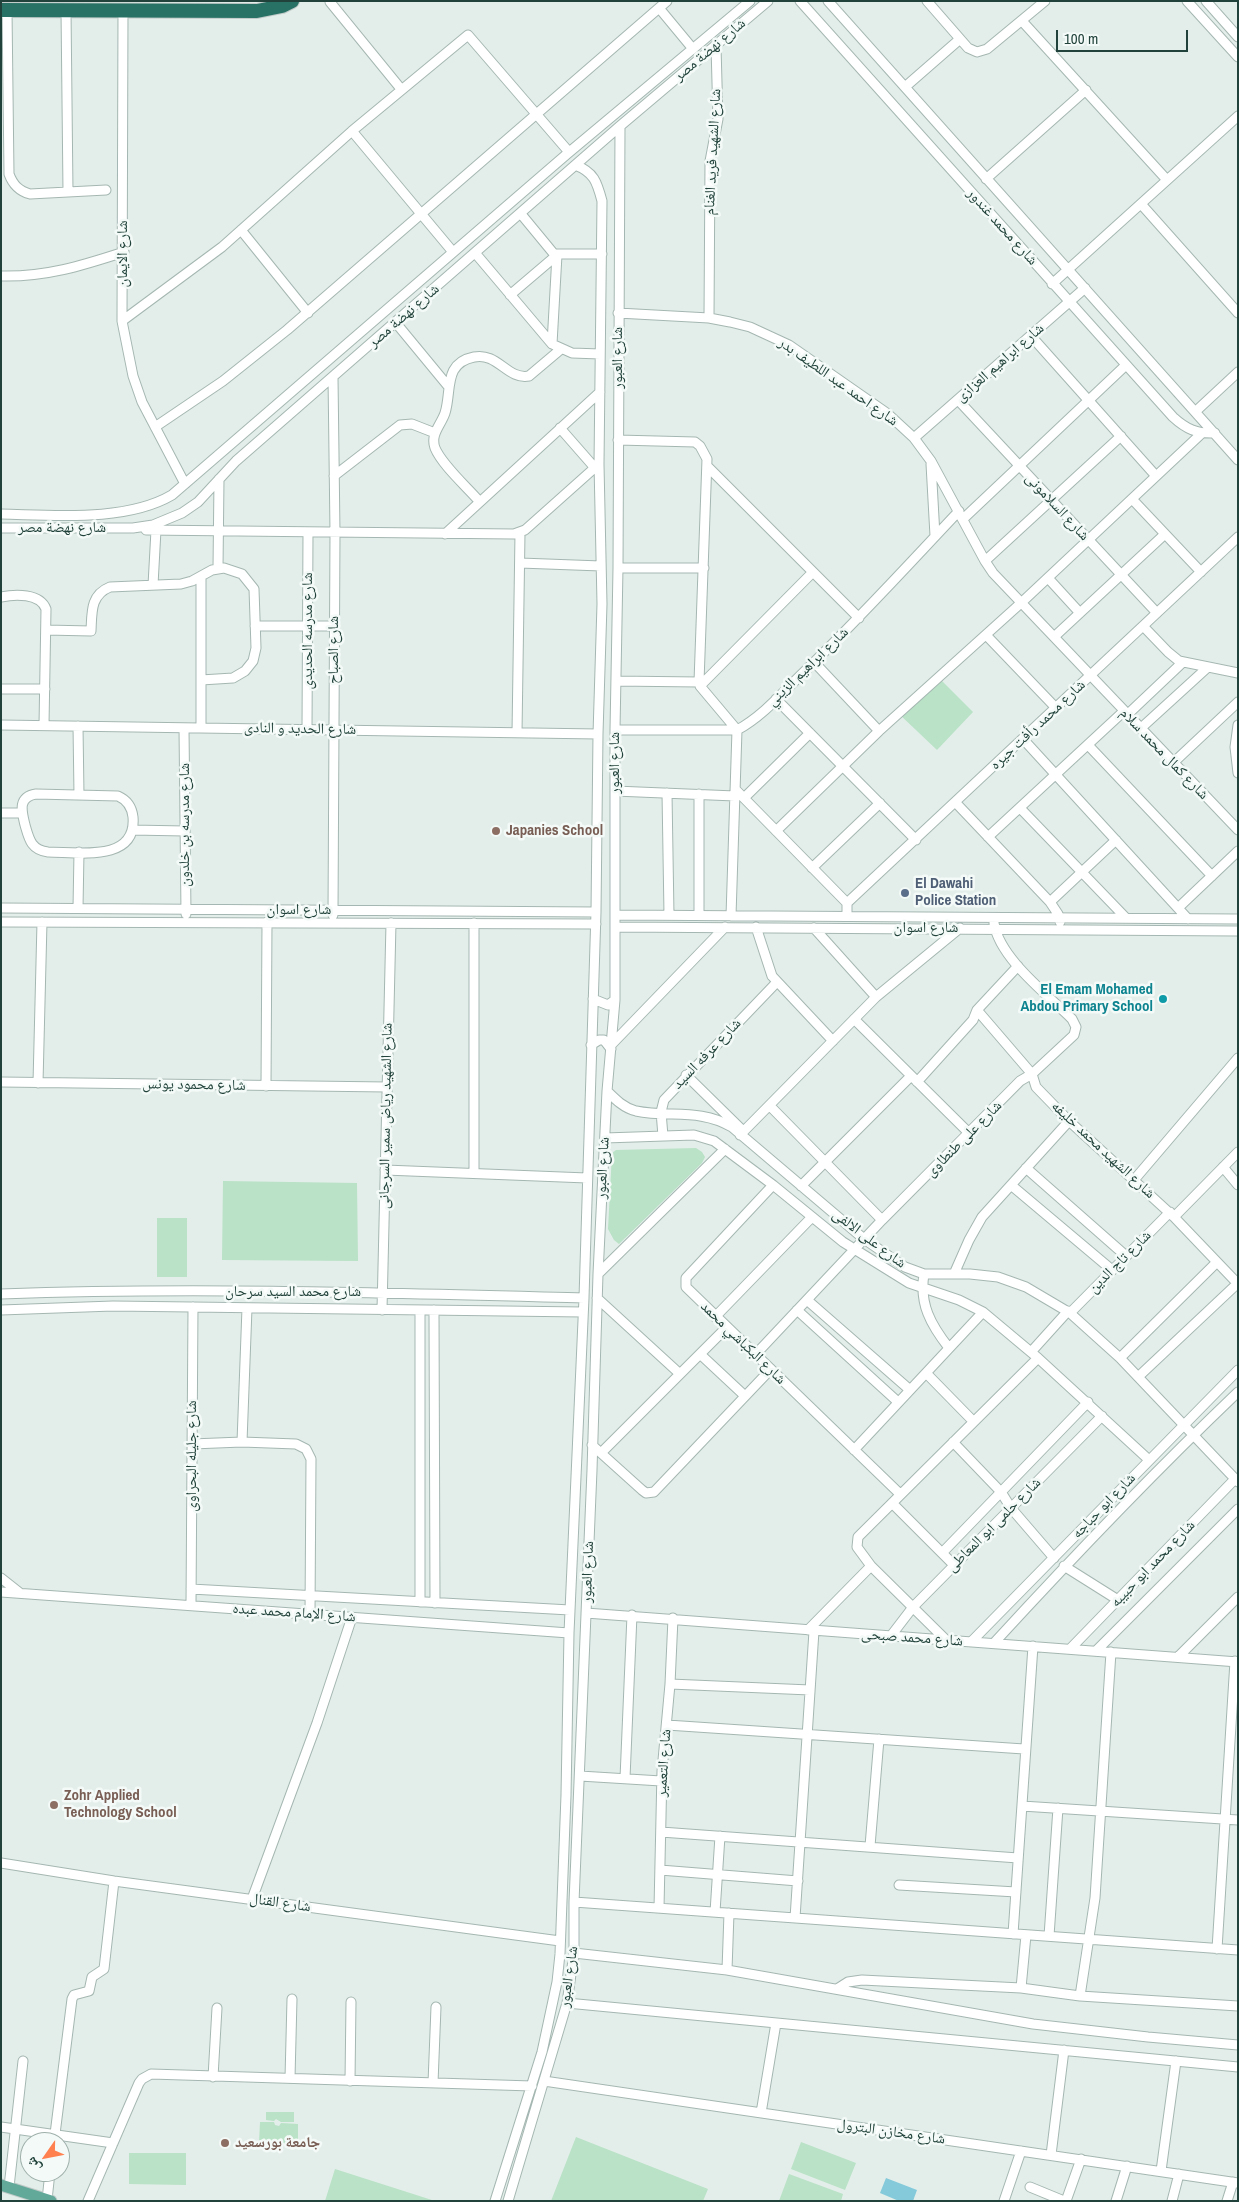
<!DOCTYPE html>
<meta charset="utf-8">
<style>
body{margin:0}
#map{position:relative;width:1239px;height:2202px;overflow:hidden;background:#e3eeea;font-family:"Archivo Narrow","Noto Naskh Arabic",sans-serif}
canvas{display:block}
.frame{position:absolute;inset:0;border:2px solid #20423a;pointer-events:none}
.north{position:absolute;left:20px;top:2132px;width:50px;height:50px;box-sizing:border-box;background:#f4faf7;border:1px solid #9fb0ab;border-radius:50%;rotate:237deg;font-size:14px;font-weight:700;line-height:20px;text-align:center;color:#20423a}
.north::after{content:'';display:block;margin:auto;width:18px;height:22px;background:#ff8150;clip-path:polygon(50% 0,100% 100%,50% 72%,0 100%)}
.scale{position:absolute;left:1056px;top:30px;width:132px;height:22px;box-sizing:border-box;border:2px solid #20423a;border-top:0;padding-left:6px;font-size:15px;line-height:18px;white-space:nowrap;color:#20423a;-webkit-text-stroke:4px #f4faf7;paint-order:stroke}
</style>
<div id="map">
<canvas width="1239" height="2202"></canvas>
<div class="frame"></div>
<div class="north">ش</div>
<div class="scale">100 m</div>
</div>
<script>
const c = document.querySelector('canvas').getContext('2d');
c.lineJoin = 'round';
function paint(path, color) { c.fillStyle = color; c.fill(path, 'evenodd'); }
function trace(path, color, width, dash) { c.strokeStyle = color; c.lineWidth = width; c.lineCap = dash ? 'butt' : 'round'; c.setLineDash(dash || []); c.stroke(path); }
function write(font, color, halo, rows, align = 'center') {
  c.font = font + ' "Archivo Narrow","Noto Naskh Arabic",sans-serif'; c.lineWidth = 5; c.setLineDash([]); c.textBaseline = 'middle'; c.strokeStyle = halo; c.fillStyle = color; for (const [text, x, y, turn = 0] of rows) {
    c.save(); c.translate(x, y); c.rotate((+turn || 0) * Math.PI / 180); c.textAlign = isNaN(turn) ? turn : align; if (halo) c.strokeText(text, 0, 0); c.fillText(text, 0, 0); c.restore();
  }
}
const green = new Path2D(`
 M938,677l35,35 -36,38 -39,-37z
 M696,1148l6,4 3,5 -3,6 -83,81 -5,-4 -6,-11 4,-76 4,-3z
 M223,1181l134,2 1,78 -136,-1z
 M157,1218h30v59h-30z
 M266,2112h28v10h-13l-5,-3 -2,2 -8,-1z
 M260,2122h14l1,3 4,1 2,-3 17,1v20l-39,-1z
 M576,2137l132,52 -5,12h-152z
 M801,2142l55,21 -11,27 -54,-21z
 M129,2153h57v32l-57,-1z
 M335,2169l100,32h-110z
 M789,2174l54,20 -2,7h-62z`);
const water = new Path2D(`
 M886,2178l31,12 -4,11h-14l-19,-8z`);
const minor = new Path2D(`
 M800,1l373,416c13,12 24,17 42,16
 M828,1l410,459
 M927,1l41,47 9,4 10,-3 58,-48
 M1187,1l51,56
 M1206,1l32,36
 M330,2l71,87
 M659,8l34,41
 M7,10l2,164c4,11 10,17 21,20l76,-4
 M66,10l2,182
 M123,10l-1,311 11,55 9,26 43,82
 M1022,21l145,159
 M905,87l55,-48
 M352,131l101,121
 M986,179l100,-89
 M1141,204l97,109
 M521,214l33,40h48
 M241,230l67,83
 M476,254l76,90 20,9 28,1
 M1,276c45,1 80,-10 123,-24
 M1052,284l186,-168
 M510,295l47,-40
 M618,313l91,5 21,4 20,5 39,18 99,69 26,24 17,23 54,100 8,12 245,257
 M709,318l1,-157 8,-42 -2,-73
 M122,321l100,-74 130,-116 116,-96 101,117
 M396,323l52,63
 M1031,336l125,140
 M552,344l5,-89
 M958,400l199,213
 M1195,412l43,-40
 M155,427l68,-46 64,-51 380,-329
 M560,428l35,40
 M914,438l171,-150
 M618,440l77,2 5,4 7,13 -8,223 1,4 37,44 -6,186
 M931,464l4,72
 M707,466l152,152
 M334,476l66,-51 12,-1 23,9
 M1132,499l69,73
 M479,501c-12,-14 -37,-36 -44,-53 -5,-14 6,-23 10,-35 7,-22 -2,-50 29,-56 24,-5 33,23 55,19l32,-27
 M1,514c53,1 125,8 171,-19l395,-341 183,-153
 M963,519l163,-154
 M1,528h132l20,-3 29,-12 16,-11 38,-41 384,-335 148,-125
 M146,530l368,4 11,-4 74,-66
 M445,534l155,-142
 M985,561l136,-125
 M520,563l81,3
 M218,568l1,-89
 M618,568h86
 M1048,578l32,35
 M153,585l3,-55
 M1,597c14,-3 39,-4 45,12l-2,116
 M255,626h79
 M1143,626l25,26 11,9 59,12
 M46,630l45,1c1,-18 -1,-36 19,-44l71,-3 11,-3 20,-11 12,-2 18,6 12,15 2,59 -3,13 -8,10 -12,7 -32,2
 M986,635l70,73
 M1054,637l111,-103
 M814,662l65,69
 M616,681l83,1
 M700,686l113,-114
 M1,689h44
 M776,699l140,141
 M1127,715l56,-53
 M1,725l597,9
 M1238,725l-3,22 3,26
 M78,726l1,69
 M184,728l2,186
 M201,728v-152
 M1140,729l68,-62
 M307,730l1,-198
 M615,730h122c26,-14 47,-39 69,-60 53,-51 103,-106 153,-159
 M517,733l3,-200
 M1023,739l165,180
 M1088,745l124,131
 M1173,763l65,-61
 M735,789l112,114
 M615,791l120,5
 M667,793l2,122
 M36,794l82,2c9,4 14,12 15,21 4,46 -56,35 -85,35 -17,-2 -19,-13 -23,-27 -3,-13 -8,-28 11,-31z
 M744,798l66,-65
 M956,803l94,99 8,12 2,8
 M1020,808l106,110
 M1,813h20
 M132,830l53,1
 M776,831l103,-100 142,-128 180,-169
 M988,837l135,-125
 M812,868l68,-65
 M1050,902l66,-62
 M1,908l595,4
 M78,908l1,-56
 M1178,908l60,-57
 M333,915l2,-382 -2,-156
 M615,915l623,4
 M699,915v-121
 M847,916v-13l391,-366
 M1,922l595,2
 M474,923v250
 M615,927l623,4
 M756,927l16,49 61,65
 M814,928l62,69
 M593,999l15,6 7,-5
 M977,1010l55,64 4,13 33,34 105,96 64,67
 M854,1019l116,115
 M591,1045l8,-5h5l7,9
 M611,1045l114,-118
 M686,1075l54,53
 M1,1082l386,5
 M917,1082l56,-62 4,-10 41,-44
 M38,1083l4,-161
 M266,1086l1,-164
 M607,1091c9,9 17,17 29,20 34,7 63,-3 96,16l132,112 41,28 19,7h46l28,3 28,10 44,26 50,45 118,124
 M770,1106l112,114
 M740,1135l136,-138 84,-69
 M663,1136l-2,-24 3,-12 113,-118
 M605,1138l89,-3 20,6 59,44 70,57 66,41 50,17 24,12 55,46 110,101
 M1223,1167l15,18
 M1026,1168l100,88
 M385,1170l202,8
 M1134,1180l104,-122
 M773,1185l-87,93v9l214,207
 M1011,1185l101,85
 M801,1186l110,-110
 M1174,1217l64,-65
 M598,1274l127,-125
 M924,1274c-5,30 7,51 25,74
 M954,1274l15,-34 13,-23 87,-96
 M1,1294c194,-7 389,-1 583,4
 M597,1298l83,76
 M807,1300l103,90
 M1,1310l112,-4 470,6
 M382,1310l9,-387
 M434,1310l1,293
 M797,1310l101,92
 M1070,1313l100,-101
 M715,1317l97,-100
 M1031,1352l37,-41
 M700,1354l45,42
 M755,1355l127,-135 138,-139 12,-7 42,-39 2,-8 -4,-8c-24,-24 -73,-61 -78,-96
 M1120,1358l97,-96
 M926,1373l47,48
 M1138,1377l100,-94
 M242,1442l5,-134
 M953,1442l48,50 10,16 43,50
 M192,1444l50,-2 54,2 10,5 5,10 -1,155
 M592,1445l50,45 4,3 8,-1 117,-123
 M854,1450l129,-138
 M601,1453l126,-126
 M892,1503l62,62
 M942,1553l146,-151
 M1064,1566l54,34
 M1,1578l19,15
 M191,1589l379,21
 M1,1592l568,41
 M420,1602v-292
 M191,1605l2,-298
 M586,1613l652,49
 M808,1630l63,-64
 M890,1637l23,-30 189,-191
 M946,1640l-75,-74 -14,-19 1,-10 180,-179
 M971,1642l267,-272
 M994,1643c79,-86 159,-170 244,-251
 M1070,1649l165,-170
 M1096,1651l142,-142
 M1178,1657l60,-60
 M670,1684l140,6
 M667,1725l357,24
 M580,1776l81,5
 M625,1778l7,-163
 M1022,1806l216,14
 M661,1832l357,26
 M870,1846l9,-107
 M1,1863l113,18 446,60
 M660,1870l138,11
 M899,1885l117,7
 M252,1899l65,-176 35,-106
 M574,1902l664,48
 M659,1908l3,-137 8,-87 3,-66
 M715,1912l5,-76
 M795,1918l19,-287
 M1013,1934l20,-288
 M1049,1936l9,-128
 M1217,1949l18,-288
 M574,1953l153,17 306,54 115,13 90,8
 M727,1970l2,-57
 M1021,1988l59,8 158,10
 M837,1989l11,-7 14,-2 159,8 5,-53
 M1080,1996l15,-98 16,-246
 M567,2003l671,64
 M213,2077l4,-69
 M290,2078l2,-79
 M350,2081l1,-79
 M544,2081l694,102
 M433,2083l3,-76
 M761,2113l15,-90
 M1,2127l112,16
 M54,2142l18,-143 2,-4 15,-4 3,-14 12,-8 10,-88
 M1051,2155l13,-105
 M1161,2171l15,-110
 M9,2187l14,-126
 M1030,2187l34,14
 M47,2200l3,-28
 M88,2201l51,-118 3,-4 9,-5 381,12
 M495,2201l47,-149 15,-70 3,-28 6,-159 3,-162 15,-335 12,-386 2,-178 4,-130 -3,-140 3,-263c-5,-19 -8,-29 -27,-36
 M508,2201l59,-198 7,-50v-51l18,-432 6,-196 9,-183 8,-91v-270l3,-162 2,-442
 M1004,2201l17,-50
 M1066,2201l15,-42
 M1116,2201l11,-35
 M1172,2201l7,-27
 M1227,2201l6,-19`);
const major = new Path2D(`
 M1,2185l50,16`);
const highway = new Path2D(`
 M1,10l256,1 25,-5 10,-5`);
const markers = [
 [496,831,5,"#8d6e63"],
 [905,893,5,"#5c6f8a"],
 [1163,999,5,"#0f9aa8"],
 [54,1805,5,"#8d6e63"],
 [225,2143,5,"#8d6e63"]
];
const streetNames = [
 ["شارع نهضة مصر",710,50,-40],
 ["شارع الشهيد فريد الغنام",713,152,-87],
 ["شارع محمد غندور",1002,227,48],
 ["شارع الايمان",123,254,-90],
 ["شارع نهضة مصر",404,316,-41],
 ["شارع العبور",618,358,-90],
 ["شارع ابراهيم العزازى",1000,363,-41],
 ["شارع احمد عبد اللطيف بدر",838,382,35],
 ["شارع السلامونى",1057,507,47],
 ["شارع نهضة مصر",62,528],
 ["شارع مدرسه الحديدى",308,631,-90],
 ["شارع الصباح",334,650,-90],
 ["شارع ابراهيم الزيني",808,667,-44],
 ["شارع محمد رأفت جيره",1038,725,-43],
 ["شارع الحديد و النادى",300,729,1],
 ["شارع كمال محمد سلام",1164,754,46],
 ["شارع العبور",615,763,-90],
 ["شارع مدرسه بن خلدون",185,825,-90],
 ["شارع اسوان",299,910],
 ["شارع اسوان",926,928],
 ["شارع عرفه السيد",707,1054,-46],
 ["شارع محمود يونس",194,1085,1],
 ["شارع الشهيد رياض سمير السرجانى",386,1116,-89],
 ["شارع على طنطاوى",964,1139,-45],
 ["شارع الشهيد محمد خليفه",1103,1150,43],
 ["شارع العبور",603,1168,-87],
 ["شارع على الالفى",869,1239,37],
 ["شارع تاج الدين",1120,1262,-45],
 ["شارع محمد السيد سرحان",293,1292],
 ["شارع البكباشي محمد",743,1343,44],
 ["شارع جليله البحراوى",192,1456,-90],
 ["شارع ابو حباجه",1104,1506,-46],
 ["شارع حلمى ابو المعاطى",994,1525,-45],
 ["شارع محمد ابو حبيبه",1153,1564,-46],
 ["شارع العبور",588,1572,-88],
 ["شارع الإمام محمد عبده",294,1613,4],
 ["شارع محمد صبحى",912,1638,4],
 ["شارع التعمير",664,1763,-86],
 ["شارع القنال",280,1903,8],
 ["شارع العبور",569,1977,-82],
 ["شارع مخازن البترول",891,2132,8]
];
const educationNames = [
 ["Japanies School",506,831],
 ["Zohr Applied",64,1796],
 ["Technology School",64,1813],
 ["جامعة بورسعيد",235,2143]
];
const serviceNames = [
 ["El Dawahi",915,884],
 ["Police Station",915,901]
];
const cultureNames = [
 ["El Emam Mohamed",1153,990],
 ["Abdou Primary School",1153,1007]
];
paint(green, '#b9e2c6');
paint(water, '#84cada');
trace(minor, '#a5b7b2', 11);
trace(major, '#c1cac8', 13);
trace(highway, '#c1cac8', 16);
trace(minor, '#fff', 9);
trace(major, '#62a999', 11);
trace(highway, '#287265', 14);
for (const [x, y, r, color] of markers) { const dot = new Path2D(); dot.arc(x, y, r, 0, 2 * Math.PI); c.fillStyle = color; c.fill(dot); trace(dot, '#f4faf7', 2); }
write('15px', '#20423a', '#f4faf7', streetNames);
write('bold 15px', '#785e54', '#f4faf7', educationNames, 'left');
write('bold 15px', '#4e5e75', '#f4faf7', serviceNames, 'left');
write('bold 15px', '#0d838f', '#f4faf7', cultureNames, 'right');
</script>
